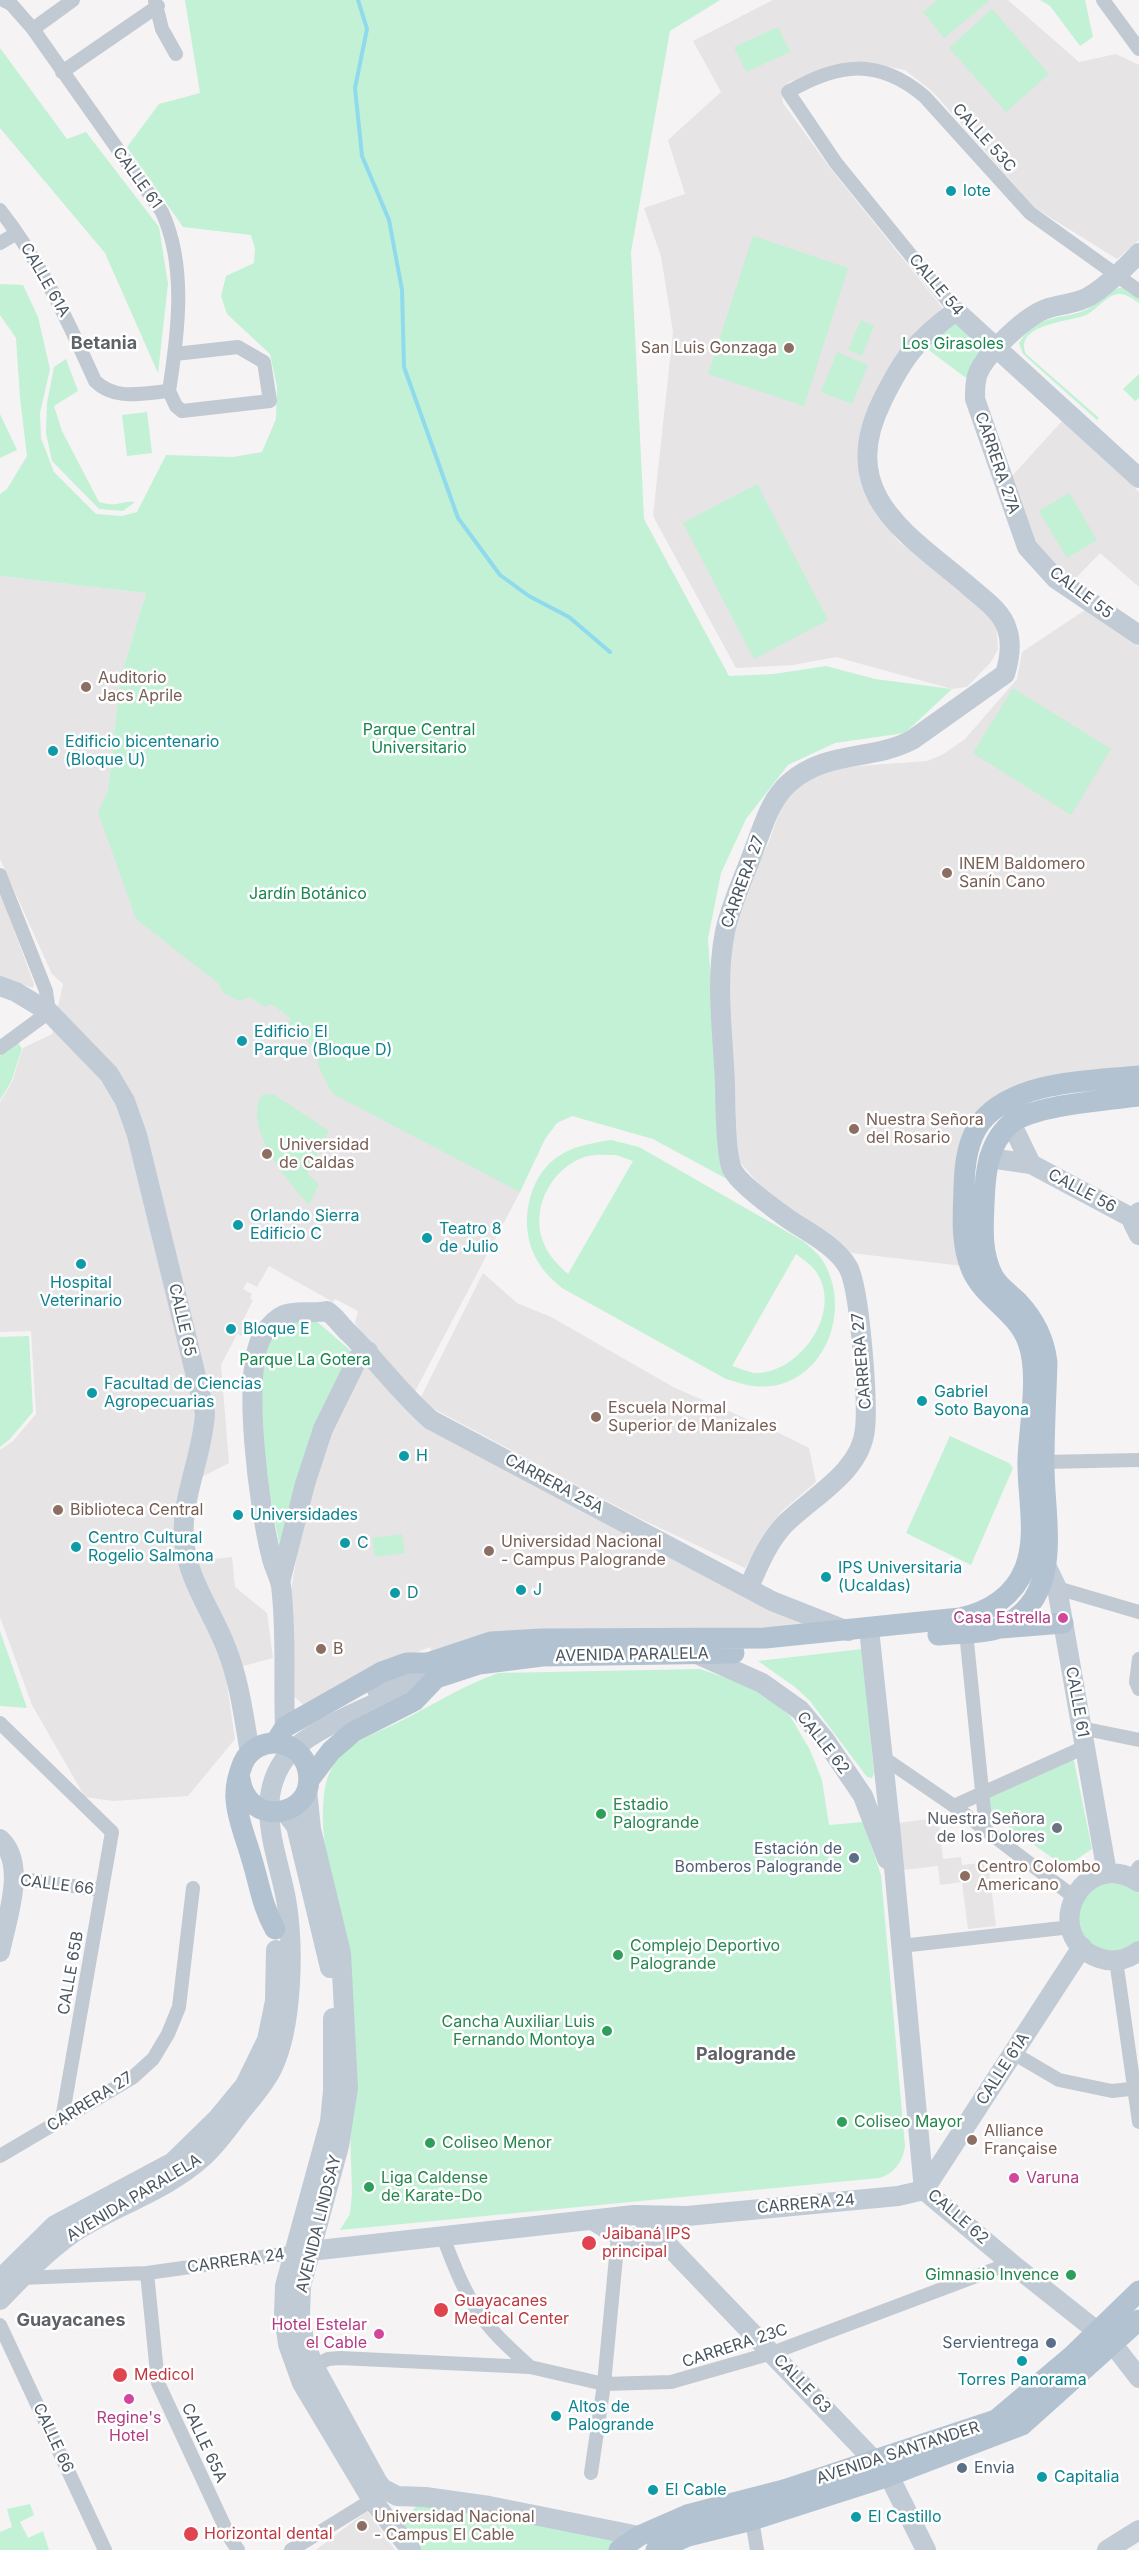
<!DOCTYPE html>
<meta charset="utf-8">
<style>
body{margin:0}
canvas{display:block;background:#f5f3f3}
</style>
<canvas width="1139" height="2550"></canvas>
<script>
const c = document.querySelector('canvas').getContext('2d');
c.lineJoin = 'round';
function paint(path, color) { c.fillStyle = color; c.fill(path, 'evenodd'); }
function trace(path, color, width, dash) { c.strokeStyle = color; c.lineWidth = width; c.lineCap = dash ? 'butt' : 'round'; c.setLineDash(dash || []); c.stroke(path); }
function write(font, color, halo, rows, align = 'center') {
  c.font = font + ' Inter,sans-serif'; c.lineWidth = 5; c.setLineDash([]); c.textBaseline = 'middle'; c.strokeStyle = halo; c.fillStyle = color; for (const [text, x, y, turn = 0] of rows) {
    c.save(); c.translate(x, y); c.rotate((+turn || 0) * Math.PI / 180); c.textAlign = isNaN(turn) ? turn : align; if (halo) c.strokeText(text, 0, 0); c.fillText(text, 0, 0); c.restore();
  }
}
const education = new Path2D(`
 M773,0h235l71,62 37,-8 23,11v175l-22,19 -82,-51 -102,-116 -28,-22 -29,-6 -51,4 -36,14 -7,11 1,10 47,65 115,143 -31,26 -52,136 4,22 9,18 24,29 50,36 47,45 2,26 -7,13 -24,25 -15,2 -116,-32 -43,8 -57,3 -83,-152 20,-184 -12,-76 -17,-48 41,-14 -17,-54 53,-48 -28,-51z
 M1063,420l76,72v95l-39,-34 -26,27 -30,-25 -14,-22 -18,-57z
 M0,576l146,17 -26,86 -12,112 -5,13 446,312 -29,76 -108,205 -57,-74 3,-12 -23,-12 -2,3 -64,-36 -12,21 -10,-5 -4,7 9,5 -2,4 3,2 -11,22 6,3 -6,11 -5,-2 -16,31 8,98 -29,15 -10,53 6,30 36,-4 3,30 32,26 6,45 -48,13 10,68 -47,57 -75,5 -28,-4 -53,-92 -32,-88v-167l13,-9 23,-27 -5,-83 -31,1v-230l12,-20 11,-34 29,-14 11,-50 -11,-10 -52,-115z
 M1085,610l54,37v419l-65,12 -93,33 -18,155 -112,-13 -22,-19 -52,-29 -38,-44 -15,-197 16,-63 28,-57 18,-49 14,-12 30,-15 97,-7 15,-6 23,-16 52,-60 5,-27z
 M0,892l34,92 -1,4 -33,-12z
 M483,1273l34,30 34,14 124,71 102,44 32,16 7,34 -35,30 -36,56 -106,-50 -220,-117z
 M362,1361l15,9 18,26 431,232 -389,33 -7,-14 -35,14 -88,47 -18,-16 -2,-78 15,-89 23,-89z
 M938,1818l5,41 18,-2 1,8 26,-3 8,64 -28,3 -6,-47 -22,3 -2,-19 -35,4 -6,-47z
 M367,2511l28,39h-79z`);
const green = new Path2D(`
 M185,0h535l-50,31 -39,221 13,267 85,157 45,-2 52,-8 49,13 77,10 -47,44 -70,10 -47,22 -42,54 -25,54 -13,66 17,239 -72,-39 -81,-23 -15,7 -12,16 -25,53 -187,-98 -11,-20 -11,-30 -22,-16 1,-10 -18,-14 -7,3 -15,-10 -11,4 -15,-8 -6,-10 -82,-64 -38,-107 10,-21 12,-112 26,-86 -146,-17v-82l7,-5 20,-33 -7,-58 -4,-60 -16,-23v-31l23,1 15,32 12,52 -10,44 1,25 13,34 42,42 26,2 15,-4 29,-57 67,2 29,-5 14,-33 1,-32 -7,-33 -43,-40 -6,-18 5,-20 28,-13 1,-14 -4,-14 -68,-8 -56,-80 32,-43 41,-11z
 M938,0h50l1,1 -45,37 -21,-26z
 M1040,0h45l8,37 -13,9 -30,-40z
 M992,9l57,65 -43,38 -57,-64z
 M778,27l12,25 -44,20 -12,-25z
 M0,48l67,91 19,-7 73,95 9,57 -10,89 -53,-120 -105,-125z
 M753,236l95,32 -44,138 -96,-32z
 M1123,287l16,11v5c-6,-4 -13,-10 -21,-9 -11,1 -20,14 -30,20 -15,8 -75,9 -62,40l73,64 -2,2 -74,-66 -4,-11c19,-31 43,-22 69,-34 12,-6 22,-20 35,-22z
 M861,320l13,6 -12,30 -14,-6z
 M953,320l32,25 -19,33 -44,-33z
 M837,352l31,13 -16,39 -31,-12z
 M66,359l12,32 -24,15 8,25 37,71c21,6 20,-2 36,0l-12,9 -24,-2 -47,-48 -6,-28 1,-30 7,-36z
 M1139,374v24l-4,3 -12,-12z
 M147,412l5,41 -25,3 -5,-41z
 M0,414l17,36 -17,8z
 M757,484l71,136 -74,39 -71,-136z
 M1069,493l28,47 -30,18 -28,-47z
 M1013,688l98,61 -40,66 -98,-62z
 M18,1042l4,7 -11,33 -11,18v-44z
 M273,1094l56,37 -22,43 12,10 -10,21c-22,-25 -67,-77 -47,-110z
 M611,1140l28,7 164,94c7,6 16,13 20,20 32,53 -3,133 -70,125 -9,-1 -19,-5 -27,-7l-164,-91c-12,-10 -23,-21 -29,-36 -14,-33 -3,-80 29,-98 15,-9 32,-11 49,-14zM616,1155l17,6 -65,113c-11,-10 -21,-20 -25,-33 -13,-35 11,-76 45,-85 9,-2 19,-1 28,-1zM796,1254c6,5 13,9 18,15 31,39 -11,101 -55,104 -8,1 -19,-5 -27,-7z
 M314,1319l37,32 -25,58 -45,141c-10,-46 -35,-177 -8,-216 9,-14 26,-14 41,-15z
 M29,1336l4,76 -24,28 -9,7v-110z
 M950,1436l59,27 4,5 -42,97 -65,-32z
 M402,1534l3,19 -30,4 -3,-19z
 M0,1631l27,77 -27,-2z
 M862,1649l12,124 -2,5 -5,-1 -57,-76 -15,-14 -37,-26z
 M700,1669l59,20 31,27 20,34 12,30 7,45 34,-3 18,53 24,271c-2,16 -11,28 -26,32l-539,52 10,-16 2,-21 -2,-64 -27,-303c0,-19 -1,-41 9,-58 14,-26 43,-34 67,-46 34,-17 63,-36 99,-49z
 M1073,1756l19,93 -27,18 -94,-67z
 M1100,1883l27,1 12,9v47c-25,28 -76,-1 -59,-37 3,-7 14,-14 20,-20z
 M30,2504l4,11 -14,7 8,16 15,-7 6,19h-49v-18l12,-5 -5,-18z
 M433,2504l189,38 -13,8h-192l-13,-24v-8l14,-13z`);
const stream = new Path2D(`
 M358,0l9,29 -12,59 7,68 27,64 13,70 2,77 54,151 42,57 29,21 40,21 41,35`);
const street = new Path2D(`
 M3,0l8,4 22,25 129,183c25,54 16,122 7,179
 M1103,0l36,49
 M155,1l7,28 14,25
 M33,29l40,-29
 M62,72l96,-66
 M0,210c41,52 68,111 95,171 20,20 48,12 74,10
 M0,243l17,-10
 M956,311l-120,-148 -48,-71c50,-29 90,-35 137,5l105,116 109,78
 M169,391l7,15 6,5 88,-10 -6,-39 -26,-15 -63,7
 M0,875l46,116 3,21 -49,36
 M1044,1462l95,-2
 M1057,1588l82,24
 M966,1632l20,198
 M1139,1659l-3,23 3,7
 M0,1723l112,109 -50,287
 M1081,1728l58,12
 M881,1756l73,50 120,91
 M954,1806l131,-59
 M1132,1877l7,-10
 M14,1878l88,12
 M901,1946l170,-19
 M1116,1960l23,162
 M1013,2053l46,27 53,11 27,-3
 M0,2156l132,-78 21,-19 15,-25 11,-27 14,-119
 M443,2237c10,26 20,53 36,76 13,20 33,37 51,54
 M147,2273l11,110 72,155 8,12
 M21,2278l126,-5 144,-20
 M0,2325l105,225
 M314,2366l14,-7 12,-1 190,9 74,17 67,-2 101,-29 239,-90
 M591,2473l13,-89 14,-148
 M752,2520l5,30
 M291,2550l81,-50`);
const secondary = new Path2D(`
 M1139,253c-15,16 -30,31 -49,43 -13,8 -30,8 -44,13 -20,7 -54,40 -65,58 -6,10 -6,21 -6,32l52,148 29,32 83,56
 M0,986l16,6 33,20 60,62 16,27 12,34 68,278c-2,42 -25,87 -21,127 4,42 29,72 43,110 13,33 17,69 23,103
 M1011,1123l20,41
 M989,1158l42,6 103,55
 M1139,1212l-6,11 6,12
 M1042,1557l15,31 50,285
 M280,1582l25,-98 18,-55 35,-71 10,-7
 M749,1587c10,-23 19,-45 36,-63 28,-28 76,-52 80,-95 3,-27 -5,-141 -17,-162 -13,-22 -41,-35 -61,-49 -14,-10 -49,-35 -55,-49 -6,-13 -7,-68 -7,-85 -2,-50 -10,-103 0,-152 6,-29 20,-57 30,-85 9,-23 15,-47 34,-64 37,-33 83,-22 123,-43l93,-66c4,-13 7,-31 2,-45 -5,-17 -22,-29 -35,-40 -62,-54 -137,-92 -90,-188 21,-43 34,-61 74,-90l183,167
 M869,1629l22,206 33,355 87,73 101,80 27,35
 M697,1654l65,29 38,27 25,30 38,56 24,63
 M377,1690l51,-27
 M285,1727c-2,-48 2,-94 -4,-141 -2,-11 -8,-20 -10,-31 -11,-42 -31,-185 -8,-220 21,-32 35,-19 64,-24 10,7 14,15 23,23 28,28 51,60 81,86l341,181 76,30
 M307,1790l4,39 30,124 7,135 -9,58 -38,140 -1,28 4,27 10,25 63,115 5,7 15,8 28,1 64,9 150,30
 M284,1811l12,15 34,142
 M0,1839c28,26 6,81 0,113
 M1139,1882c-59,-37 -100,55 -40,76 14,5 28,2 40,-7
 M333,2018v73l-3,31 -45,164 -1,29 4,29 14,39 70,117 39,50
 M924,2190l158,-243
 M639,2215l250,261 37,74
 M594,2221c27,18 43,25 74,8
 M301,2252l333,-37 53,1 211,-20 26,-6
 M0,2279l55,-54 118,-63 44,-43 28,-34 22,-45 8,-39 1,-51
 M0,2300c23,-24 46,-48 73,-67 41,-27 93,-42 129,-75 15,-13 26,-30 38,-45 11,-14 24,-28 32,-44 21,-43 22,-124 14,-170 -9,-48 -34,-101 2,-144 23,-28 112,-62 148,-77
 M1107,2550l32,-20`);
const primary = new Path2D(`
 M1001,1628l62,-5
 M938,1635c17,-2 49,-1 63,-8 66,-30 42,-109 43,-165 0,-33 2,-66 3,-100 -3,-24 -12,-42 -29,-60 -8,-8 -20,-16 -25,-26 -12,-23 -10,-48 -9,-72 1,-29 3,-59 26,-80 22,-19 99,-24 129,-28
 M275,1743l10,-16 97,-55 25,-9h21l63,-21 50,-3 224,-1 195,-20c29,-6 54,-22 65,-50 13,-33 2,-74 3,-108 1,-34 12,-86 0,-118 -11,-31 -45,-44 -57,-74 -10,-25 -8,-51 -7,-77 0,-22 3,-51 17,-69 34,-42 110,-41 158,-46
 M240,1779c7,50 77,39 68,-8 -6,-33 -51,-38 -65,-8 -4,10 -8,25 -7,36 1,20 11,42 16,61 8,26 10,46 23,69
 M309,1780l22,-29 22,-19 61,-31 22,-23 43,-14 63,-8 192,-3
 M619,2550l20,-14 48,-21 97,-25 212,-70 76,-64 67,-65
 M656,2550l32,-14 64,-16 134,-43 136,-52 117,-105`);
const markers = [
 [951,191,6,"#0f9aa8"],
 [789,348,6,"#8d6e63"],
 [86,687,6,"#8d6e63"],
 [53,751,6,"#0f9aa8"],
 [947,873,6,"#8d6e63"],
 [242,1041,6,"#0f9aa8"],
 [854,1129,6,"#8d6e63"],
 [267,1154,6,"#8d6e63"],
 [238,1225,6,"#0f9aa8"],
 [427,1238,6,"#0f9aa8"],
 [81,1264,6,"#0f9aa8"],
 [231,1329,6,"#0f9aa8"],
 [92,1393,6,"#0f9aa8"],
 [922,1401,6,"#0f9aa8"],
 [596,1417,6,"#8d6e63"],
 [404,1456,6,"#0f9aa8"],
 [58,1510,6,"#8d6e63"],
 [238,1515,6,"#0f9aa8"],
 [345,1543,6,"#0f9aa8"],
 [76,1547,6,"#0f9aa8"],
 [489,1551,6,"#8d6e63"],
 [826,1577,6,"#0f9aa8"],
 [521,1590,6,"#0f9aa8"],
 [395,1593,6,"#0f9aa8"],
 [1063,1618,6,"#d1479c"],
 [321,1649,6,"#8d6e63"],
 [601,1814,6,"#2e9e5b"],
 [1057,1828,6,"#6b7280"],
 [854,1858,6,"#5c6f8a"],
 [965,1876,6,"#8d6e63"],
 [618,1955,6,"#2e9e5b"],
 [607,2031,6,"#2e9e5b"],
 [842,2122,6,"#2e9e5b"],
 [972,2140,6,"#8d6e63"],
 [430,2143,6,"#2e9e5b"],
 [1014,2178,6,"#d1479c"],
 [369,2187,6,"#2e9e5b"],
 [589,2243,8,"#e0444e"],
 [1071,2275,6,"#2e9e5b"],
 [441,2310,8,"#e0444e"],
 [379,2334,6,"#d1479c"],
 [1051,2343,6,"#5c6f8a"],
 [1022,2361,6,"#0f9aa8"],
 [120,2375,8,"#e0444e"],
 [129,2399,6,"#d1479c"],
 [556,2416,6,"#0f9aa8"],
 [962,2468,6,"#5c6f8a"],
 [1042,2477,6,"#0f9aa8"],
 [653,2490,6,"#0f9aa8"],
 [856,2517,6,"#0f9aa8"],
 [362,2526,6,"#8d6e63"],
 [191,2534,8,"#e0444e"]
];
const streetNames = [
 ["CALLE 53C",984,138,48],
 ["CALLE 61",137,178,54],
 ["CALLE 61A",45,280,60],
 ["CALLE 54",936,285,50],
 ["CARRERA 27A",997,463,71],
 ["CALLE 55",1081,593,37],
 ["CARRERA 27",743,882,-70],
 ["CALLE 56",1082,1191,28],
 ["CALLE 65",182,1320,77],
 ["CARRERA 27",862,1361,-95],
 ["CARRERA 25A",554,1484,28],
 ["AVENIDA PARALELA",632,1655,-1],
 ["CALLE 61",1077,1702,80],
 ["CALLE 62",823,1743,52],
 ["CALLE 66",57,1885,7],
 ["CALLE 65B",71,1973,-80],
 ["CALLE 61A",1003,2069,-57],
 ["CARRERA 27",90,2102,-32],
 ["AVENIDA PARALELA",134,2198,-31],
 ["CARRERA 24",806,2204,-5],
 ["CALLE 62",958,2217,41],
 ["AVENIDA LINDSAY",319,2224,-76],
 ["CARRERA 24",236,2261,-8],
 ["CARRERA 23C",735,2346,-18],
 ["CALLE 63",802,2384,46],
 ["CALLE 66",53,2438,65],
 ["CALLE 65A",204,2443,65],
 ["AVENIDA SANTANDER",898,2453,-18]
];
const cultureNames = [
 ["lote",963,191],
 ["Edificio bicentenario",65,742],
 ["(Bloque U)",65,760],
 ["Edificio El",254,1032],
 ["Parque (Bloque D)",254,1050],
 ["Orlando Sierra",250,1216],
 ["Edificio C",250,1234],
 ["Teatro 8",439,1229],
 ["de Julio",439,1247],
 ["Hospital",81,1283,"center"],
 ["Veterinario",81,1301,"center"],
 ["Bloque E",243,1329],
 ["Facultad de Ciencias",104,1384],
 ["Agropecuarias",104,1402],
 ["Gabriel",934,1392],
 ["Soto Bayona",934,1410],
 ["H",416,1456],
 ["Universidades",250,1515],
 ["Centro Cultural",88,1538],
 ["Rogelio Salmona",88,1556],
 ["C",357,1543],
 ["IPS Universitaria",838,1568],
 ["(Ucaldas)",838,1586],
 ["J",533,1590],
 ["D",407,1593],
 ["Torres Panorama",1022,2380,"center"],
 ["Altos de",568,2407],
 ["Palogrande",568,2425],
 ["Capitalia",1054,2477],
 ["El Cable",665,2490],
 ["El Castillo",868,2517]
];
const parkNames = [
 ["Los Girasoles",953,344],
 ["Parque Central",419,730],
 ["Universitario",419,748],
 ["Jardín Botánico",308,894],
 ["Parque La Gotera",305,1360]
];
const educationNames = [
 ["San Luis Gonzaga",777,348,"right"],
 ["Auditorio",98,678],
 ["Jacs Aprile",98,696],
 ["INEM Baldomero",959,864],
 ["Sanín Cano",959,882],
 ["Nuestra Señora",866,1120],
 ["del Rosario",866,1138],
 ["Universidad",279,1145],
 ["de Caldas",279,1163],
 ["Escuela Normal",608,1408],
 ["Superior de Manizales",608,1426],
 ["Biblioteca Central",70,1510],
 ["Universidad Nacional",501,1542],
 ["- Campus Palogrande",501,1560],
 ["B",333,1649],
 ["Centro Colombo",977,1867],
 ["Americano",977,1885],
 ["Alliance",984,2131],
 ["Française",984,2149],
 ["Universidad Nacional",374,2517],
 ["- Campus El Cable",374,2535]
];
const hotelNames = [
 ["Casa Estrella",1051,1618],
 ["Varuna",1026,2178,"left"],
 ["Hotel Estelar",367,2325],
 ["el Cable",367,2343],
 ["Regine's",129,2418,"center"],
 ["Hotel",129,2436,"center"]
];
const leisureNames = [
 ["Estadio",613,1805],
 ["Palogrande",613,1823],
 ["Complejo Deportivo",630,1946],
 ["Palogrande",630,1964],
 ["Cancha Auxiliar Luis",595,2022,"right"],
 ["Fernando Montoya",595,2040,"right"],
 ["Coliseo Mayor",854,2122],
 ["Coliseo Menor",442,2143],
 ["Liga Caldense",381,2178],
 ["de Karate-Do",381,2196],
 ["Gimnasio Invence",1059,2275,"right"]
];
const worshipNames = [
 ["Nuestra Señora",1045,1819],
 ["de los Dolores",1045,1837]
];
const serviceNames = [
 ["Estación de",842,1849],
 ["Bomberos Palogrande",842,1867],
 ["Servientrega",1039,2343],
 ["Envia",974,2468,"left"]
];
const healthNames = [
 ["Jaibaná IPS",602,2234],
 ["principal",602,2252],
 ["Guayacanes",454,2301],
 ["Medical Center",454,2319],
 ["Medicol",134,2375],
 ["Horizontal dental",204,2534]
];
const neighbourhoodNames = [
 ["Betania",104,344],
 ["Palogrande",746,2055],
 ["Guayacanes",71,2321]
];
paint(education, '#e6e4e5');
paint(green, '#c3f1d5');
trace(stream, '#90daee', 4);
trace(street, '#c1cad2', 14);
trace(secondary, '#c1cbd6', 20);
trace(primary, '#b3c2d1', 21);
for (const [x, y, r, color] of markers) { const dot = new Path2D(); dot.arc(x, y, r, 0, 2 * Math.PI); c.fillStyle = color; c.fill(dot); trace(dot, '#fff', 2); }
write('16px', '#4a5661', '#fff', streetNames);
write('16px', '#0d838f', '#fff', cultureNames, 'left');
write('16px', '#17864f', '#fff', parkNames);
write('16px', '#785e54', '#fff', educationNames, 'left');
write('16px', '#b23c85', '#fff', hotelNames, 'right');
write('16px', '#27864d', '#fff', leisureNames, 'left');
write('16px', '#5b616d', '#fff', worshipNames, 'right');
write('16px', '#4e5e75', '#fff', serviceNames, 'right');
write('16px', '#be3a42', '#fff', healthNames, 'left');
write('bold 18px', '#5f6368', '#fff', neighbourhoodNames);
</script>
